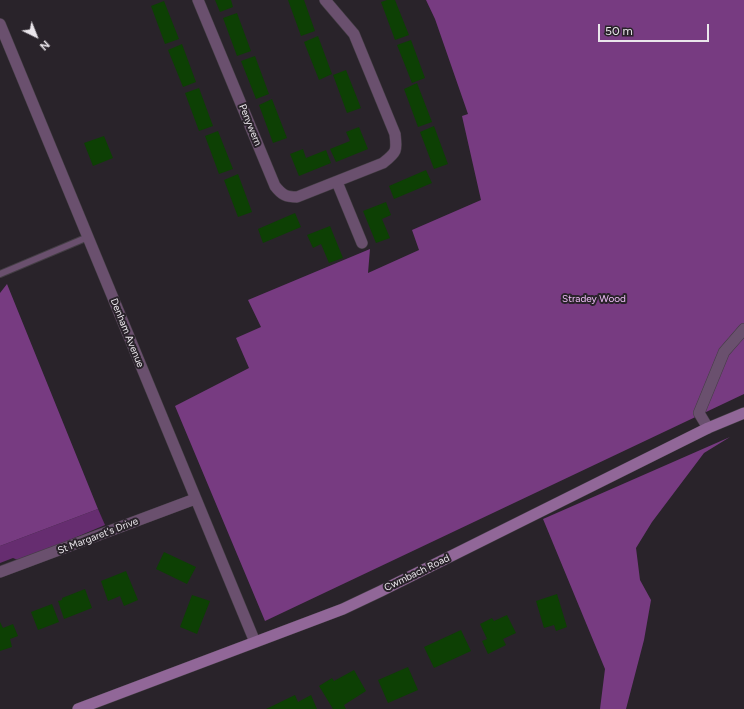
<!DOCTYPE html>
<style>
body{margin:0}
#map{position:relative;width:744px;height:709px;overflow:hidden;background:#29232a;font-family:Figtree,sans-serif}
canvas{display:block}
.north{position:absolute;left:16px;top:16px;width:40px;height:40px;-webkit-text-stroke:3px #29232a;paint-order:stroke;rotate:137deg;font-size:11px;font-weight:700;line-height:16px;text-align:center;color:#eae6eb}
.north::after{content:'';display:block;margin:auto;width:14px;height:18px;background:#eae6eb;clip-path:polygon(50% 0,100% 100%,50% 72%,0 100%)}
.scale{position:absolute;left:598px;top:24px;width:111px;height:18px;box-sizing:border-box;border:2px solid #eae6eb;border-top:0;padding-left:5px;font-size:12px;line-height:14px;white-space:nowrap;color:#eae6eb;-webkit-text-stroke:3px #29232a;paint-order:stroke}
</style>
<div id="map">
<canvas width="744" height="709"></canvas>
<div class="north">N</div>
<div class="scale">50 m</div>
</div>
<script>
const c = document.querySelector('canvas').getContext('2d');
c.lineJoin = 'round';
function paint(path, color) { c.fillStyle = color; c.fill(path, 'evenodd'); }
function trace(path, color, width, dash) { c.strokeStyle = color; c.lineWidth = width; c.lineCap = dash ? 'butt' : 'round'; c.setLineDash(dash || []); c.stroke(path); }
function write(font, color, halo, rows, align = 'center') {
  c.font = font + ' Figtree,sans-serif'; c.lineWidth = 4; c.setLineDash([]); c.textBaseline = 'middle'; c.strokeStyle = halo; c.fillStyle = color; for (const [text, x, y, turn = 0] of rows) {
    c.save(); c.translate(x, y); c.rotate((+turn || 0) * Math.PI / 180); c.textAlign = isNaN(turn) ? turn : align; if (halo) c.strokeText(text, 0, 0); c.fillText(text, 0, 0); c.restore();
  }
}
const green = new Path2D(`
 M98,509l7,16 -85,36 -7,-3 -13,5v-17z`);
const forest = new Path2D(`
 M426,0h318v394l-479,227 -90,-215 74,-38 -13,-30 25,-11 -13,-27 122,-51 -2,24 51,-23 -7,-20 69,-30 -19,-84 6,-2 -33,-95z
 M7,284l91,225 -98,37v-253z
 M730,437l-26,16 -52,69 -16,26 4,32 11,20 -7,40 -18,69h-26l5,-40 -62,-150z`);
const building = new Path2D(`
 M215,0h16l2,7 -13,5z
 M288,0h16l11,31 -14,5z
 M387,0h8l14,35 -14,5 -14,-38z
 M164,1l15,38 -14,5 -14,-38z
 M237,13l14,38 -14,5 -14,-38z
 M318,36l14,38 -13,6 -15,-38z
 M411,40l14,38 -13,5 -15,-38z
 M182,44l14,38 -13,5 -15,-37z
 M255,56l14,38 -13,5 -15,-38z
 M346,70l15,38 -14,5 -14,-38z
 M417,83l15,39 -14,5 -14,-38z
 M199,88l14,38 -14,5 -14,-38z
 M272,99l15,39 -14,5 -14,-38z
 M434,126l14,38 -14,5 -14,-37z
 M359,127l9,22 -32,13 -6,-13 20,-8 -4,-9z
 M218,131l15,38 -14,5 -14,-38z
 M104,136l9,22 -20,8 -9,-23z
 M303,149l3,9 20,-8 5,13 -32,13 -9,-22z
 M426,170l6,13 -38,16 -5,-13z
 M238,174l14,38 -14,5 -14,-37z
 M386,202l5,13 -9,4 8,19 -14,5 -13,-32z
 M295,213l6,14 -38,16 -5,-14z
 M330,226l13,32 -14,5 -8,-19 -8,4 -6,-13z
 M164,552l32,15 -9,17 -31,-15z
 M126,571l12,29 -14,6 -4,-10 -12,5 -7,-20z
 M85,589l7,19 -28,11 -6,-18 4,-1v-2z
 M557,594l10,33 -11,4 -2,-6 -10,3 -8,-27z
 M192,595l18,6 -13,33 -17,-7z
 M52,604l7,18 -21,8 -7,-18z
 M507,615l9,18 -13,6 3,6 -18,9 -6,-13 5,-2 -7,-15 12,-6 2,3z
 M0,622l3,6 10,-4 5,12 -8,3 2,8 -12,4z
 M461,630l10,21 -37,17 -10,-21z
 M408,667l10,23 -30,13 -10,-23z
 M354,670l12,21 -22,14 2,4h-13l-14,-23 13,-8 2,3z
 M295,695l3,7 13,-7 6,14h-51z`);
const service = new Path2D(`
 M0,274l88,-37`);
const minor = new Path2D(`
 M198,0l77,186c7,9 11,11 22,11l86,-34c14,-11 14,-12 12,-29l-41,-100 -29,-34
 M0,24l255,618
 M337,182l25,61
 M708,428l-9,-15 25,-61 20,-23
 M0,572l195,-73`);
const secondary = new Path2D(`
 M78,709l265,-100 38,-18 327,-163 36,-15`);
const streetNames = [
 ["Penywern",250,125,68],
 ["Denham Avenue",127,333,68],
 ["St Margaret's Drive",98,536,-21],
 ["Cwmbach Road",417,573,-26]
];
const parkNames = [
 ["Stradey Wood",594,299]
];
paint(green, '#662d70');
paint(forest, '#773b81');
paint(building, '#0d4004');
trace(service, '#443e45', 8);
trace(minor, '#443e45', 12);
trace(secondary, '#443e45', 12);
trace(service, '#6a506e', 6);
trace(minor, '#6a506e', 11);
trace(secondary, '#916798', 11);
write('10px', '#eae6eb', '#29232a', streetNames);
write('10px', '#f0bef8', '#29232a', parkNames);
</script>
